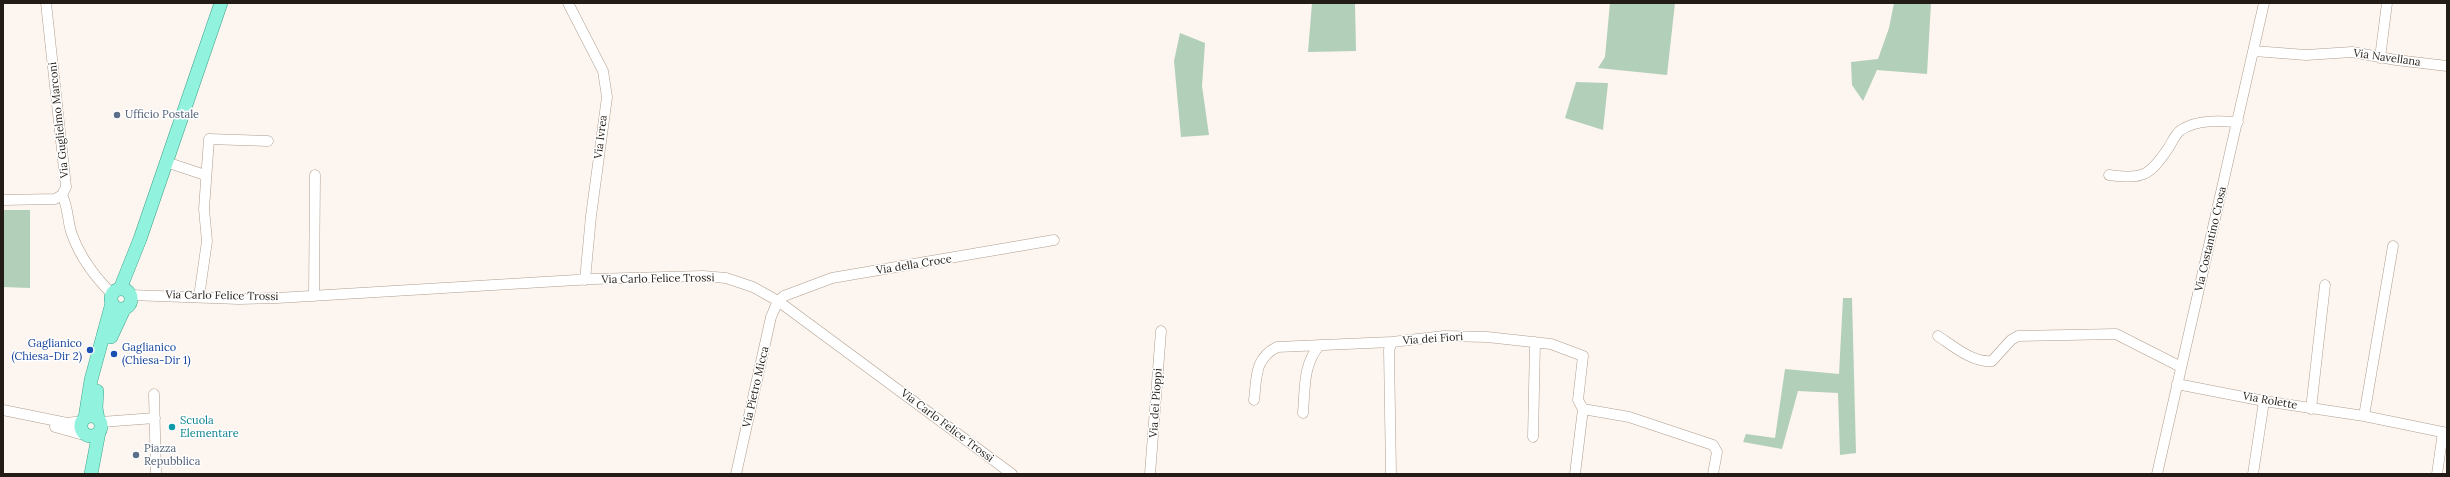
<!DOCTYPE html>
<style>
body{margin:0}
#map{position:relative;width:2450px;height:477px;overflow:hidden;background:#fdf5ef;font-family:Lora,serif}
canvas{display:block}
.frame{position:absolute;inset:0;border:4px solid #231c16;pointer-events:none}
</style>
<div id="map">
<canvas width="2450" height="477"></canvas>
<div class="frame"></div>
</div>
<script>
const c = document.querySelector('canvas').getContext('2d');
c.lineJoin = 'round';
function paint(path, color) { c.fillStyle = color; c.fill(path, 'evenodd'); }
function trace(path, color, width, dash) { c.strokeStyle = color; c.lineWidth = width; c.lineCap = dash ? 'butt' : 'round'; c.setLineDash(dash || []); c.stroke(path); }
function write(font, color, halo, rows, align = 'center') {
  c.font = font + ' Lora,serif'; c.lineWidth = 3; c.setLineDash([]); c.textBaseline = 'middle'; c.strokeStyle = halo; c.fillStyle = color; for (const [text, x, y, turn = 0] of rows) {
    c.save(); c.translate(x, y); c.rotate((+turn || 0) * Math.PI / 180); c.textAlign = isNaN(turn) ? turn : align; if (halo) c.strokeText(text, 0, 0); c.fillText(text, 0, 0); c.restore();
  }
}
const green = new Path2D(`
 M1312,3h43l1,48 -48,1z
 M1610,3h65l-8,72 -69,-7 7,-11z
 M1894,3h37l-4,71 -50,-4 -14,31 -11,-16 -1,-23 27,-3 11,-31z
 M1180,33l25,10 -3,43 7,49 -28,2 -7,-76z
 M1576,82l32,1 -5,47 -38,-12z
 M3,210h27v78l-27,-1z
 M1843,298h9l4,155 -16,2 -2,-62 -40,-2 -16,58 -39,-7 3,-8 29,4 10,-69 54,5z`);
const minor = new Path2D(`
 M46,3l20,184 -4,8
 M568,3l35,68 4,26 -16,119 -6,64
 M2254,51l52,4 46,-3 44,8 51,6
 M2380,58l7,-55
 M166,162l39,13
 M2109,175c34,4 40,2 60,-28 3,-5 7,-14 12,-17 17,-11 39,-9 57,-8
 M62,195c7,13 5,29 11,42 8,21 24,42 39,57
 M3,200l52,-1 7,-4
 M130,295l109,4 38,-1 316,-19 110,-3 23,2 27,9 25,14 234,173
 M314,296l1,-121
 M199,297l8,-56 -3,-32 5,-70 59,2
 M1938,336c15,10 35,27 54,25l19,-21 7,-4 98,-2 65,33
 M2177,384l87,17 100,15 83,17
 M154,394l2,80
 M1254,400c3,-23 0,-41 23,-53l115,-5
 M2311,409l14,-124
 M3,410l64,13 16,-2
 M1303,413c2,-24 0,-50 17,-68
 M2364,416l29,-170
 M101,422l54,-4
 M55,427l25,7 4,-1
 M1533,437l2,-95
 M736,474l35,-157 7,-16 6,-5 48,-18 222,-38
 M1150,474l11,-143
 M1391,474l-2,-124 3,-8 52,-6 43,1 64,7 32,12 -5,44 5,9 46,8 84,28 4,7 -4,22
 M1575,474l8,-65
 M2157,474l107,-471
 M2253,474l11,-73
 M2437,474l6,-42`);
const major = new Path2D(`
 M120,289l20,-50 81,-236
 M111 299a10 10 0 1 1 20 0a10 10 0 1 1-20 0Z
 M111,337l13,-28
 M97,391l-1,17 2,11
 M81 426a10 10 0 1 1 20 0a10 10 0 1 1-20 0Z
 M85,418l6,-38 21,-77
 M91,474l8,-42`);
const markers = [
 [117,115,4,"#5c6f8a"],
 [90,350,4,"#1a4fb4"],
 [114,354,4,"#1a4fb4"],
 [172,427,4,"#0f9aa8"],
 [136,455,4,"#5c6f8a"]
];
const streetNames = [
 ["Via Navellana",2387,58,8],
 ["Via Guglielmo Marconi",59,120,-96],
 ["Via Ivrea",601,137,-83],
 ["Via Costantino Crosa",2211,239,-77],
 ["Via della Croce",914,265,-9],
 ["Via Carlo Felice Trossi",658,279,-1],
 ["Via Carlo Felice Trossi",222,296,1],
 ["Via dei Fiori",1433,339,-4],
 ["Via Pietro Micca",756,387,-77],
 ["Via Rolette",2270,401,10],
 ["Via dei Pioppi",1156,403,-86],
 ["Via Carlo Felice Trossi",947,426,37]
];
const serviceNames = [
 ["Ufficio Postale",125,115],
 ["Piazza",144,449],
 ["Repubblica",144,462]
];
const transitNames = [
 ["Gaglianico",82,344],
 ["(Chiesa-Dir 2)",82,357],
 ["Gaglianico",122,348,"left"],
 ["(Chiesa-Dir 1)",122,361,"left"]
];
const cultureNames = [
 ["Scuola",180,421],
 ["Elementare",180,434]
];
paint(green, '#b2cfb9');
trace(minor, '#af9d8e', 11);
trace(major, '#3aa288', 14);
trace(minor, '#fff', 10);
trace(major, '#91f2dd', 13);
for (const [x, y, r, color] of markers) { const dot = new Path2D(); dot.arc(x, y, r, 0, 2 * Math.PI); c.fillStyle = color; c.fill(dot); trace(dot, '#fff', 1.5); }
write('11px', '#231c16', '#fff', streetNames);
write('11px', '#4e5e75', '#fff', serviceNames, 'left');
write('11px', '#164399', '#fff', transitNames, 'right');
write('11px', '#0d838f', '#fff', cultureNames, 'left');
</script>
